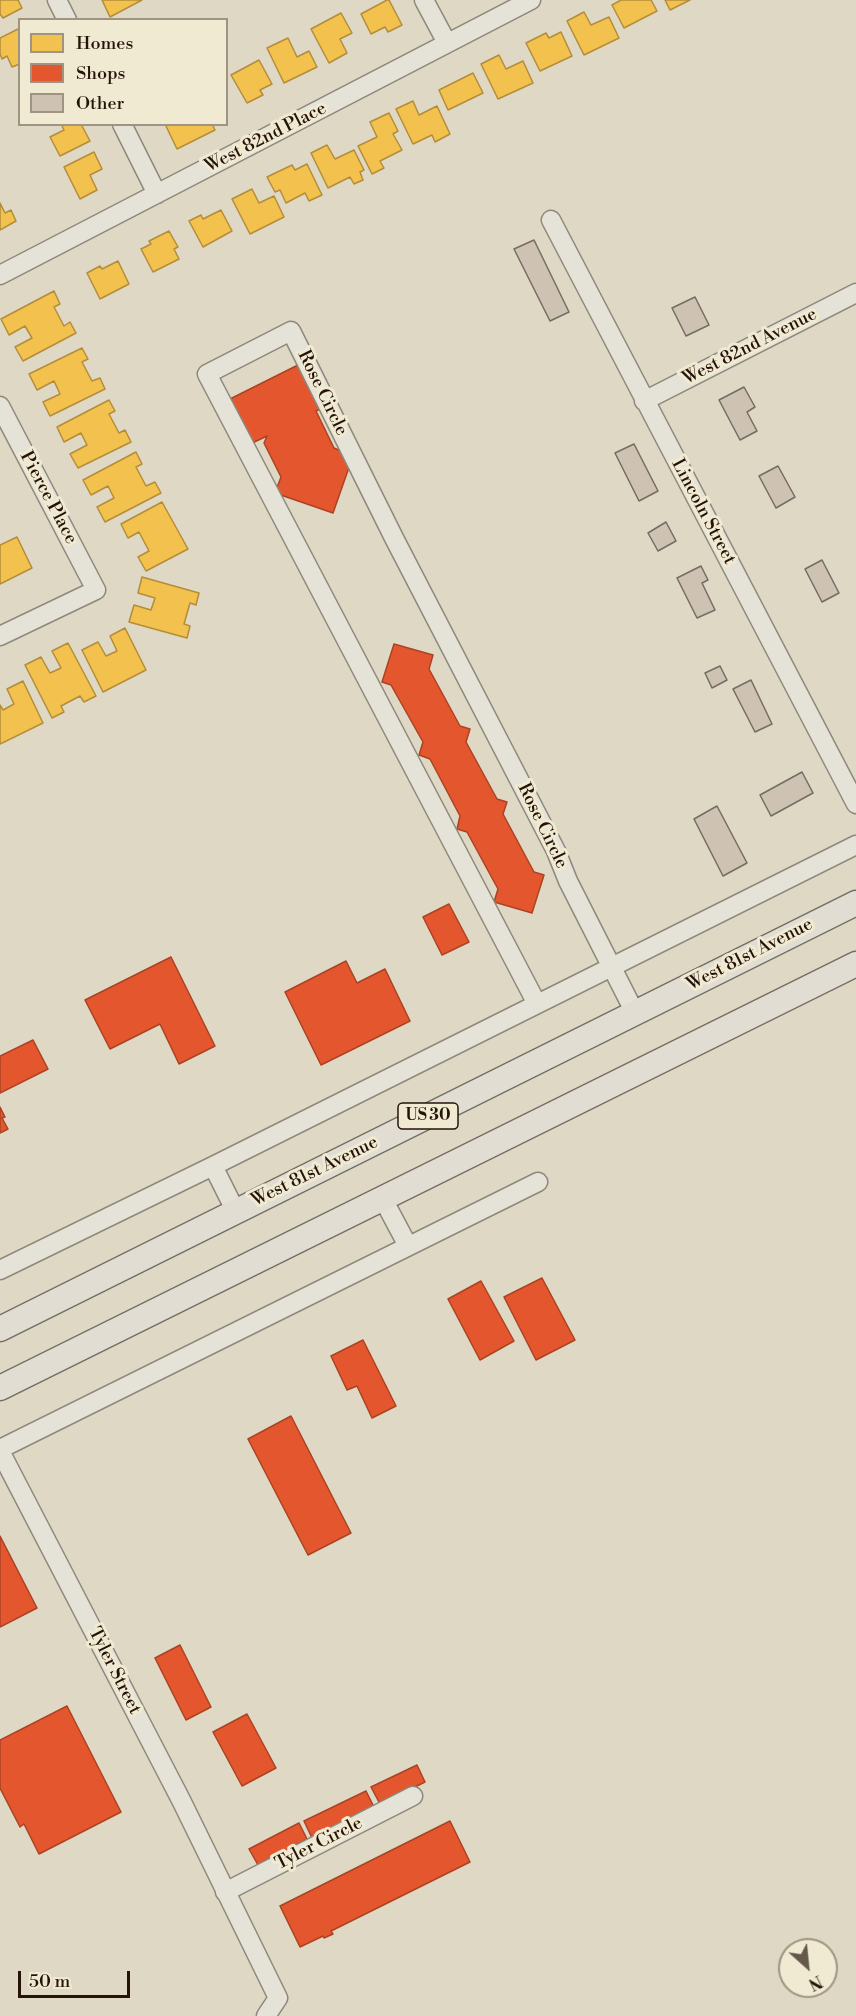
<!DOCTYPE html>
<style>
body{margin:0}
#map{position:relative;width:856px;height:2016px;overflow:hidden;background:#ded8c4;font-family:"Libre Bodoni",serif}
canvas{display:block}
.legend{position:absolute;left:18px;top:18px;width:210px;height:108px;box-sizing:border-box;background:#f0ead2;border:2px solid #9f9482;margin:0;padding:8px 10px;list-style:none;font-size:18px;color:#25130a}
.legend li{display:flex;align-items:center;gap:12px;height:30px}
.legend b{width:30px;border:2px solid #9f9482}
.north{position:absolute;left:778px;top:1938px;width:60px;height:60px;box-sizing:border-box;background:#f0ead2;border:2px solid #9f9482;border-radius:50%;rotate:153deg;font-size:16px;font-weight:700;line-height:24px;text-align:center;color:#25130a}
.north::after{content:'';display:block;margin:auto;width:21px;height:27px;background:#66584b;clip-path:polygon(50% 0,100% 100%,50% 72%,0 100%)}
.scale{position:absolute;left:18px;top:1971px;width:112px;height:27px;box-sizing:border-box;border:3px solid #25130a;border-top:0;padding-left:8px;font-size:18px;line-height:21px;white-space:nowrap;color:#25130a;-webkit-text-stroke:4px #f0ead2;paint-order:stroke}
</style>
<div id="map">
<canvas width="856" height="2016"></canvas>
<ul class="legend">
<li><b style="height:16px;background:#f2c14e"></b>Homes</li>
<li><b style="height:16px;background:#e4572e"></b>Shops</li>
<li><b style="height:16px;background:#cec2b3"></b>Other</li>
</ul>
<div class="north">N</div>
<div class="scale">50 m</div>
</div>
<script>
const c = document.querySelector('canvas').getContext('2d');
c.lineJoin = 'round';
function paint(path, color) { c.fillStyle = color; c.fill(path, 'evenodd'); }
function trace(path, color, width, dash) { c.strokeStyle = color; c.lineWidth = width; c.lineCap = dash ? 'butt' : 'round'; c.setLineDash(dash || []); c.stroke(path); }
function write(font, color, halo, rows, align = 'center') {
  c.font = font + ' "Libre Bodoni",serif'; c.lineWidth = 6; c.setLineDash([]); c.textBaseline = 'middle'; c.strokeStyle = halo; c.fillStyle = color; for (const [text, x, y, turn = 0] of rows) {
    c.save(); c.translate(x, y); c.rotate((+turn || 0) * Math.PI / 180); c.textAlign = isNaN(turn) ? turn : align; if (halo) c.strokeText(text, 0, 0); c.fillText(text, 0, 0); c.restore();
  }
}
const homes = new Path2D(`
 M0,0h18l4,8 -19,10 -3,-4z
 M102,0h40l-32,17z
 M387,0h2l13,25 -14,7 -3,-5 -14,7 -10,-20z
 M621,0h30l6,11 -33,17 -12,-23z
 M665,0h25l-20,10z
 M584,12l7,13 18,-8 10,21 -35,17 -17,-34z
 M341,13l11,20 -12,6 7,14 -18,10 -18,-34z
 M20,28v36l-8,3 -5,-11 -5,3 -2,-5v-16z
 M561,32l11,24 -32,15 -14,-28 20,-10 3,5z
 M288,38l9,19 12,-6 8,16 -33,16 -17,-35z
 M499,55l7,14 17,-8 10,22 -35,16 -17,-35z
 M259,60l13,24 -12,6 3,5 -16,8 -16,-28z
 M473,73l10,20 -35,17 -9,-20z
 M413,101l6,14 18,-9 13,28 -15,8 -3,-7 -19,9 -17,-35z
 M389,113l9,18 -5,3 9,16 -22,11 4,7 -12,6 -14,-28 19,-9 -7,-15z
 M61,124h20l9,17 -30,15 -10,-19 14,-7z
 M165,124h47l3,6 -38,19z
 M327,145l8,14 19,-9 10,20 -4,2 3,8 -9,4 -4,-7 -22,11 -17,-35z
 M94,152l8,17 -12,6 7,15 -17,9 -16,-32z
 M307,164l15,31 -13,6 -4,-8 -19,10 -6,-13 -5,2 -8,-15 25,-12 3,5z
 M252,189l7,14 15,-7 10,21 -34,17 -18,-35z
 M0,203l5,10 6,-3 5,11 -16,9z
 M221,210l11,21 -29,16 -14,-26 12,-6 2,4z
 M169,231l9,16 -4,2 5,10 -26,13 -12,-23 10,-5 -2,-3z
 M118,261l11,23 -29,15 -13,-26 13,-7 2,3z
 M54,291l6,13 -6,3 10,19 6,-4 6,11 -53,28 -8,-14 17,-9 -7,-12 -16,9 -8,-16z
 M82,348l6,11 -6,3 10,19 8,-3 5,11 -55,27 -7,-14 17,-8 -6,-13 -17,9 -8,-16z
 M109,400l6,11 -6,3 10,19 6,-3 6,12 -53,26 -8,-14 17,-9 -6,-12 -17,9 -7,-15z
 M136,452l6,12 -6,3 10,19 9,-4 6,11 -56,29 -8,-15 17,-9 -6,-12 -17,9 -8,-15z
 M162,502l26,47 -42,22 -8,-14 11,-6 -10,-19 -11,6 -7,-14z
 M17,537l15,31 -32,16v-39z
 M142,577l57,16 -3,12 -6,-2 -6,21 6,2 -3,12 -58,-16 5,-17 17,5 4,-12 -17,-5z
 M125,628l21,42 -43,22 -21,-42 16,-8 8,14 11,-5 -7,-15z
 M68,643l28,53 -12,6 -4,-6 -19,10 3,6 -12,6 -27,-53 16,-8 9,16 11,-5 -9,-17z
 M23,681l20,42 -43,21v-39l3,5 11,-6 -7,-15z`);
const shops = new Path2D(`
 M300,364l22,44 -6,3 18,37 19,8 -20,57 -58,-20 6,-16 -17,-34 3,-7 -19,9 -22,-44z
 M394,644l39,11 -4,14 31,57 10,3 -4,13 31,57 10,3 -4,12 31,58 10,3 -12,38 -38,-11 4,-13 -31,-57 -10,-3 3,-13 -30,-57 -11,-4 4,-13 -32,-57 -9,-3z
 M449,904l20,38 -27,13 -19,-38z
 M171,957l44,89 -36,18 -19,-40 -50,25 -25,-49z
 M346,961l11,22 28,-14 25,52 -89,44 -36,-73z
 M33,1040l15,29 -48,24v-37z
 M0,1107l5,10 -3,1 6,11 -8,4z
 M542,1278l33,62 -39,20 -32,-63z
 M481,1281l33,60 -34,19 -32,-61z
 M363,1340l33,66 -24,12 -15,-32 -10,4 -16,-34z
 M291,1416l60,117 -43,22 -60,-116z
 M0,1536l37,72 -37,19z
 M180,1645l31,62 -25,13 -31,-62z
 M67,1706l54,106 -82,42 -15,-30 -4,3 -20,-39v-48z
 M247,1714l29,54 -34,18 -29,-54z
 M417,1765l8,17 -45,22 -9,-17z
 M366,1791l8,16 -62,31 -8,-17z
 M450,1821l20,41 -139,69 2,3 -9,4 -1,-2 -23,11 -20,-41z
 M299,1823l8,16 -49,26 -9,-16z`);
const building = new Path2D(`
 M534,240l35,72 -19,9 -36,-72z
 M695,297l14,28 -23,11 -14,-28z
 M744,387l11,20 -8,5 10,19 -17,9 -21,-40z
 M634,444l24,47 -19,10 -24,-48z
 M778,466l17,31 -19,11 -17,-32z
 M666,522l10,19 -18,10 -10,-18z
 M822,560l17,33 -17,9 -17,-33z
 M701,566l7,14 -6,3 13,27 -18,8 -20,-40z
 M720,666l7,14 -15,8 -7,-15z
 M751,680l21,44 -17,8 -22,-43z
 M802,772l11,21 -42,23 -11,-21z
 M717,806l30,57 -24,13 -29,-57z`);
const minor = new Path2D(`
 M57,0l10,20
 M424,0l23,43
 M122,124l35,70
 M551,220l305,584
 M0,275l531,-275
 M644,401l212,-108
 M0,406l96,184 -96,46
 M537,1004l-330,-630 84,-43 103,207 162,313 12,30 67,132
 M213,1166l23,46
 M383,1199l25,47
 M0,1270l213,-104 643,-321
 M0,1449l538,-267
 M0,1451l181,349 97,198 -12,18
 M225,1892l188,-96`);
const major = new Path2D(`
 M0,1329l856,-426
 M0,1388l856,-424`);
const shields = [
 [428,1116,60]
];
const shieldNames = [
 ["US 30",428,1116]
];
const streetNames = [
 ["West 82nd Place",266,138,-27],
 ["West 82nd Avenue",750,347,-27],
 ["Rose Circle",322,393,64],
 ["Pierce Place",48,498,62],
 ["Lincoln Street",703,512,62],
 ["Rose Circle",542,826,64],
 ["West 81st Avenue",750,955,-27],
 ["West 81st Avenue",315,1172,-26],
 ["Tyler Street",114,1671,63],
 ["Tyler Circle",319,1844,-27]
];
paint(homes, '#f2c14e');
trace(homes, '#b48d3a', 1.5);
paint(shops, '#e4572e');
trace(shops, '#ab4323', 1.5);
paint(building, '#cec2b3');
trace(building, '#736d63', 1.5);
trace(minor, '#8e887b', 21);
trace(major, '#736d63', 27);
trace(minor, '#e5e2d8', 18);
trace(major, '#e1ddd2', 24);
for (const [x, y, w] of shields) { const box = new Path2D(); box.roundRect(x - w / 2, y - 13, w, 26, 4.5); c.fillStyle = '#f0ead2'; c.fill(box); trace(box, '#25130a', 1.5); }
write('bold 16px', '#25130a', null, shieldNames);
write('18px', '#25130a', '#f0ead2', streetNames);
</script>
